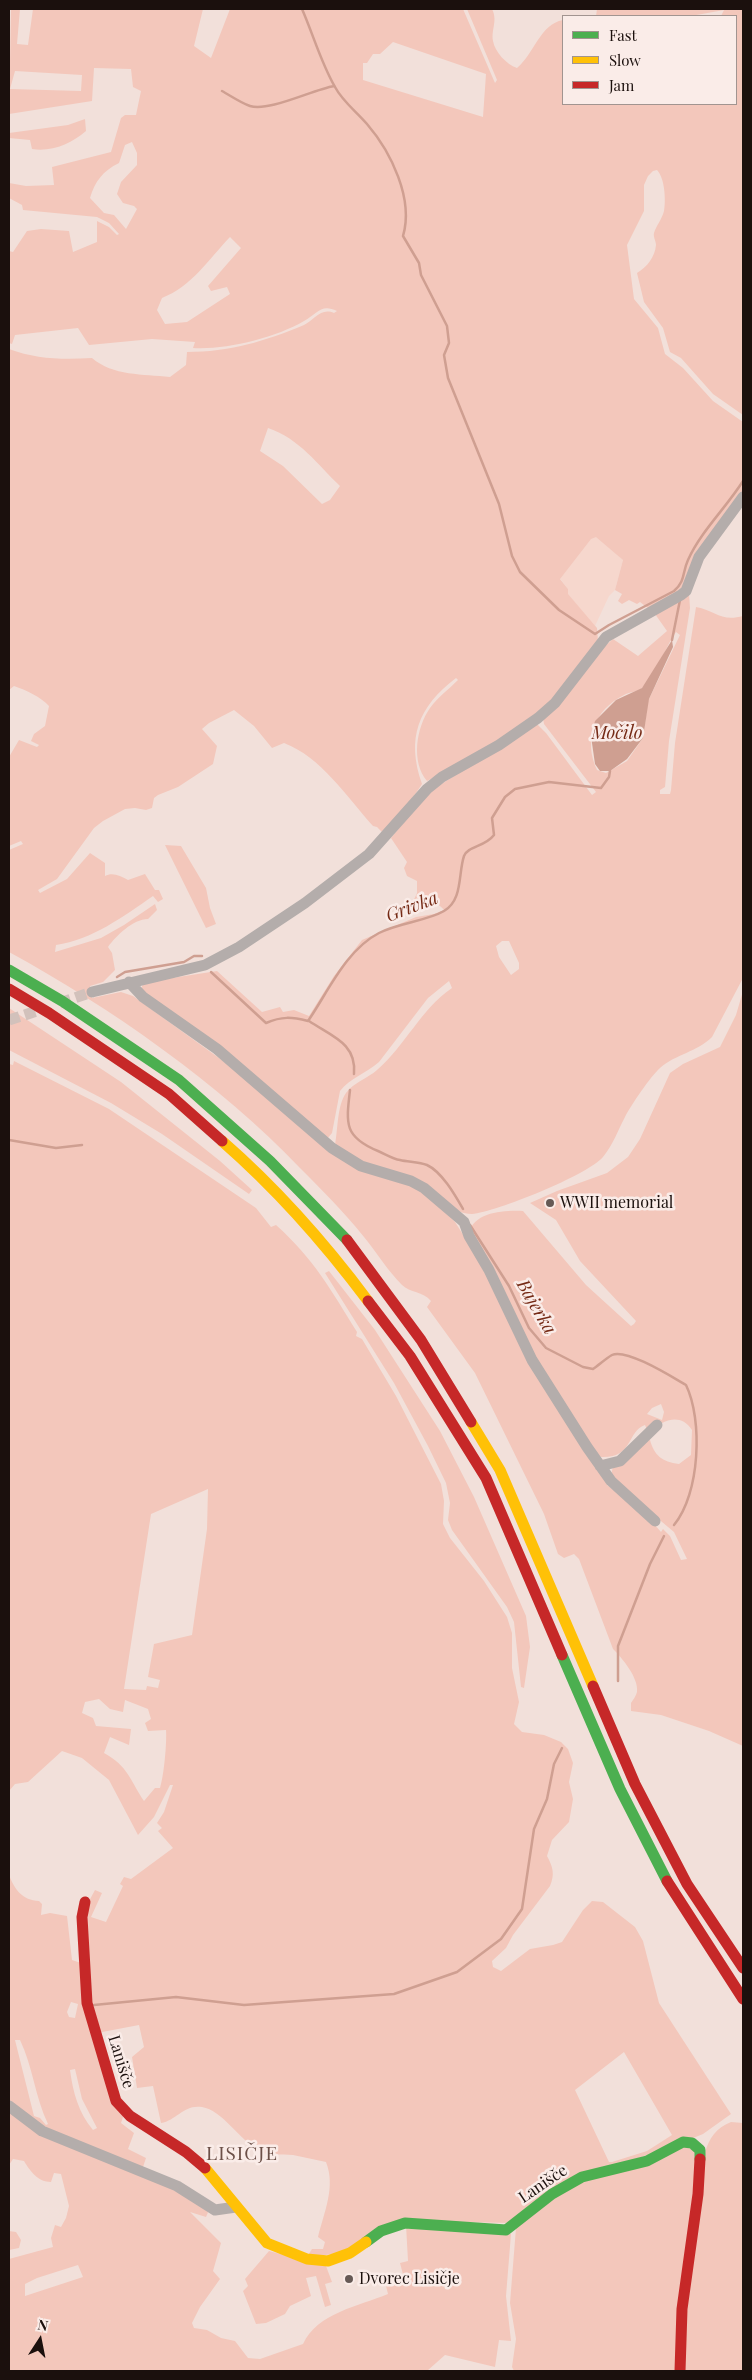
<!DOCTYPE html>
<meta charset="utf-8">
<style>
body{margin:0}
#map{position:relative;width:752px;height:2380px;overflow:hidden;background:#f2e0da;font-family:"Playfair Display",serif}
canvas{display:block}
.frame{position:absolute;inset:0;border:10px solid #1b100d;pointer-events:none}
.legend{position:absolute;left:562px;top:15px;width:175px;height:90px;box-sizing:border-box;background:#faece8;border:1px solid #a19490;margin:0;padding:6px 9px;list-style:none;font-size:15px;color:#1b100d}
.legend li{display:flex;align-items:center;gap:10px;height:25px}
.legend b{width:25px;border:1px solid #a19490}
.north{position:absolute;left:15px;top:2315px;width:50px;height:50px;-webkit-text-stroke:4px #faece8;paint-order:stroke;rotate:11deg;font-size:14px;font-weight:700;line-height:20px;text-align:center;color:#1b100d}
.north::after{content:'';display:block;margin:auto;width:18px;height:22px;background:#1b100d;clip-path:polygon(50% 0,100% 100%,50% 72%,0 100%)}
</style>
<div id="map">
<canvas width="752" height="2380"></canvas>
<div class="frame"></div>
<ul class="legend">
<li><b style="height:6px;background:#4caf50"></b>Fast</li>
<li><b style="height:6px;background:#ffc107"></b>Slow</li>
<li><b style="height:6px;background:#c62828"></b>Jam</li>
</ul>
<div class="north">N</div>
</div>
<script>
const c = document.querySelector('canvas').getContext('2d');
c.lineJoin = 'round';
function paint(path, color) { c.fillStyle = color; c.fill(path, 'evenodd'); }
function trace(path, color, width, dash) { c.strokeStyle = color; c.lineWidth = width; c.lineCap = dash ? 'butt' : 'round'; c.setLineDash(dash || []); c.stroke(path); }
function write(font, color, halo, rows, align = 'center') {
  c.font = font + ' "Playfair Display",serif'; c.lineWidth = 5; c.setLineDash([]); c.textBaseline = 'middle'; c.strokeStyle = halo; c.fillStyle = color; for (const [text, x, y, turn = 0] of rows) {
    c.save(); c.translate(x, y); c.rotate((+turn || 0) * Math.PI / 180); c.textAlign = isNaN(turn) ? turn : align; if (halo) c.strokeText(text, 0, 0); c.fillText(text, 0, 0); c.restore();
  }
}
const built = new Path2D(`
 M591,526l32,34 -8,30 -6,6 -14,30 -28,-32 1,-5 -9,-12z`);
const green = new Path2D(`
 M11,9h9l-3,35 11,1 5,-36h170l-9,37 17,12 19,-49h233l32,74 2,-3 -30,-71h25c6,12 -1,20 1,32 2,11 13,23 24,27 17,-14 23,-44 46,-48v84h173v-88h-15l3,-6 -33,6h-95l1,-7h146v406l-30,-21 -32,-36 -11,-6 -7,-24 -19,-26 -7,-29c10,-6 18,-16 19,-28 0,-4 -3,-8 -2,-12 2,-7 8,-14 10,-22 2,-10 1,-33 -7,-41l-4,1 -5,5 -4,9v26l-17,34 7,54 24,29 7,26 18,14 30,33 30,21v71l-48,62 -10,31 -7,8 -29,15 -9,-7 -3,2 -8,-4 -7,4 -4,-3 4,-7 -7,-4 8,-30 -27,-23 -5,2 -31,40 8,10v5l29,34 1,13c-13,18 -26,38 -41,55 -34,40 -85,62 -130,85 -16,-19 -11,-53 3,-73 8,-11 19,-19 28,-28l-2,-2c-38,29 -50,60 -34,106l-16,24 -22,26 -7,-7 -4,-1c-26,-29 -52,-69 -89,-83l-12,5 -18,-22 -20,-16 -25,13 -7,6 15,17 -4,18 -35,23 -20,8 -4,3 -2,10 -6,2 -11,-2 -10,1 -22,12 -9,7 -37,51 -19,11 2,3 27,-14 23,-26 15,10v13c8,-4 15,0 23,4l17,-6 10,16h4l4,9 -5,3 -5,-6c-29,20 -61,44 -97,49l-1,7 46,-14 23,-13 31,-21 2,6 -9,9c-15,0 -32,17 -40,28l4,6 3,17 -12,12 -13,4 2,12 29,-6 12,4 97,70 106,89 25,15 51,16 16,9 17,16 10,11 28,44 57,115 57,84 9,15 1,5 17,12 8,10 6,-1 23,26 2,-3 7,7 11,24 6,-1 -13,-27 -49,-41 -14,-15 2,-10 16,-13 9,-11 12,-2c4,15 12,22 29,24l12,-9 1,-25c-13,-19 -30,-8 -44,2l-3,-7c-19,7 -11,33 -44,32l-8,-6 -48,-72 -51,-106 -25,-40c5,-21 35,-23 54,-22l63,74 45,41 3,-2 2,-3 -56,-60 -24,-41 -26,-17 27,-12 50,-18 21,-16 12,-18 30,-66 13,-9 37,-17 16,-32 7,-24v755l-34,-15 -48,-16 -30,-4v-8c2,-3 5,-7 6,-11 2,-14 -15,-34 -24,-43l-34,-90 -5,-5 -10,4 -6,-4 -14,-40 -69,-141 -48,-66 4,-6c-8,-10 -21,-8 -29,-16 -14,-14 -25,-32 -38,-48 -19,-24 -42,-47 -64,-69 -80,-84 -190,-161 -291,-216v-102l14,-6 -2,-3 -12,5v-89l10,-17 18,7 2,-2 -8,-4 3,-7 11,-8 4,-20c-8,-9 -23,-16 -35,-20l-5,4v-341c27,10 53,11 83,9 21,18 51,16 78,19l16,-12 1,-13c42,0 79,-11 117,-27 10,-5 17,-18 30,-12l3,-2c-16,-8 -20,3 -33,10 -29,17 -78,29 -111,27l2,-6 -43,-3 -63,6 -11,-17 -63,7 -3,9 -3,-1v-92l4,1 14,-21 14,-2 28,2 4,21 24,-10v-21l12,6 8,8 2,-1 -10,-11 -12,-6 -74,-7 -1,-5 -13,-7v-15l17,3 28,-1 -2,-18 59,-15 10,-34 4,-3h11l5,-24 -8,-4 -2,-18 -37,-1 -2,33 -83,13zM393,42l93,32 -3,43 -120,-37v-17h4l6,-9h7zM15,71l67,4 -1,16 -71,-2zM132,142l5,11v12l-16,17 -4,12 6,9 11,3 3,3 -11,20 -12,-14 -10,-2 -14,-15c5,-17 13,-27 29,-35l6,-18zM230,237l11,11 -33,38 3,5 16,-4 3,7 -43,28 -22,2 -8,-14 5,-12c30,-12 46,-38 68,-61zM268,428c32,11 49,36 72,58l-10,14 -8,4 -39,-38 -23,-15zM661,1404l3,8 -2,8 -15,-6 5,-6z
 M85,119l1,12c-15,13 -34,21 -54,18l-2,-9 -21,-2v-5l59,-8z
 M689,594l1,14 -21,133 -4,46 -5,3v4h10l1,-4 4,-47 21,-136c20,4 25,15 47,9v362l-31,59c-15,15 -36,17 -52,31 -9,8 -29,37 -35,49 -7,13 -12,28 -22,40 -15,18 -107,55 -131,57 -10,0 -16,-4 -24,-10l-84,-40 -29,-19c3,-16 2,-39 11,-52 7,-10 22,-15 31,-23 29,-25 43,-60 75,-82l-3,-7 -21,17 -49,64c-12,11 -29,16 -39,29l-8,42 -5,6 -185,-147v-6l4,-4 71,-11 45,41 18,-5 3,5 11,-2 15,6 25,-40 28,-36 54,-23 18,-3 10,-4c-11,-13 -17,-6 -31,-2l-1,-4 5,-11v-12l-10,-5 -3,-8 3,-6 -16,-24 36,-45 110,-69 9,9 46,62 4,-3 -52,-68 -1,-6 51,-62 19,-17 25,17 29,-25 -12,-17zM676,632l4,3 -32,66 -5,37 -16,23 -21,12 -9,-3c-14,-30 -3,-60 27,-75 5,-3 13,-3 18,-7 14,-11 23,-41 34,-56zM502,941h7l10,22v6l-8,6 -12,-18 -3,-11z
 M165,845l16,1 25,42 4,20 6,16 -10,4z
 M9,1008l112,74 99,79 32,29 -3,4 -87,-60 -51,-31 -102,-53z
 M14,1061l95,48 147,99 15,19 5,-2c38,34 55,65 81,107l-1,4 6,3 34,57 45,88 3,17 -1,23 7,14 34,43 23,36 5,16v35l7,34 -5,22 8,8 22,3 17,7 7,7 5,14 -4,19 4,17 -4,23 -17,18 -5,16c6,11 8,18 3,30l-37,49 -7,13 -14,13 1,6 8,4 29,-22 23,-4 9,-3 21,-32 9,-9 11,1 32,25 8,14 16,62 72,111 -28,20 -39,16 -81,25 -71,48 -101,-2 -67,32 -37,4 5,-8h11l2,-7 -7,-5c6,-25 18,-50 8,-75 -11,-2 -22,-5 -33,-7 -12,-2 -24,2 -34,-4 -18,-10 -37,-41 -57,-44 -18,-3 -25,13 -41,16l-8,-37 -16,2 -5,-31 12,-10 -5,-22 -42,8 -8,-29 -1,-101 7,-13 7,3 -11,24 15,5 17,-36 -3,-2 4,-7 7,2 42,-31 -15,-17 4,-3 -5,-5 7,-11 9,-27h-3l-16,32 -16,18 -29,-55 -27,-22 -20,-7 -34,31 -13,2 -6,7v-727l4,1zM208,1489l-1,40 -15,106 -38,9 -6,33 12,3 -2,8 -11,-2 -1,4 -22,-1 27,-175zM99,1699l11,10 13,3 2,-12 23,9 3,10 -6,4 3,8 18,-1c1,12 -2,46 -6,58h-5l-11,13c-14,-21 -16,-35 -40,-48l6,-16 19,8 2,-16 -35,-3 -3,-8 -11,-5 3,-11zM624,2052l48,83 -25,16 -35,11h-3l-34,-72z
 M329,1271l46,59 65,101 34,66 52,119 4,31 -6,41 -3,-1 -7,-65 -7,-15 -55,-77 -4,-10 2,-17 -4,-20 -18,-37 -34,-63 -69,-110z
 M9,1875c6,15 13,25 30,26l3,3 -1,11 9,-2 17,3 5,44 9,3 43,151 -3,9 13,10 -6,16 18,9 -4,12 -81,-32 -52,-34zM71,2002l7,2 -3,14 -6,-1 -2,-5zM15,2040h5c13,27 15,57 28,84l-2,1 -6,-7 -6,-2zM75,2069l7,30 15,29 -4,2c-15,-18 -20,-38 -23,-60z
 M9,2108l22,17 130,58 48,27 -3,7 -16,-5 31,31 -8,28 7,8 -20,28 -8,16 2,5 13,2 14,8 14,3 13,17 12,1 43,-15c14,-31 56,-38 85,-50l-2,-8 19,-4 -5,-19 8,-2 -2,-36 105,9 -5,62 5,45 -12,-1 -4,27 -50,-12 -18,16h-418v-112l44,-12 -2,-9 4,-13 6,2 5,-9 3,-12 -8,-32 -7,-1 -3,9c-13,0 -21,-11 -27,-21l-11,-2 -4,6zM78,2265l5,12 -58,19v-12l12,-6z
 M731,2122l12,1v248h-60v-24l22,-194c4,-15 11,-25 26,-31z
 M686,2144l10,9 -18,218h-164l-2,-4 4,-28 -6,-36 6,-75 52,-41z
 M9,2231l7,1 5,8 -2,8 -10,2z
 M269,2251l57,15 6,16 -7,2 6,21 -6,2 -9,-31 -10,2 5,18 -21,10 -5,8 -19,9 -10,1 -13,-33 5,-5 -3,-7z`);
const water = new Path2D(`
 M672,640l1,7 -24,52 -6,39 -16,21 -17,12h-10l-5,-7 -4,-28 4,-15 21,-21 26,-12z`);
const stream = new Path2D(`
 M302,9c11,25 19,54 33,78 8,15 21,24 32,37 24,28 47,75 36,112l16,27 2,12 26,51 2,17 -5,12 4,23 51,126 13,52 8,16 39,38 36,24 14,-9 65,-34c12,-11 8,-18 14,-31 13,-29 38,-52 55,-79
 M222,91c9,5 19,12 28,15 19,6 62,-16 84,-20
 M672,640l8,-40
 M211,972l55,51c16,-7 26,-6 42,-2 20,-29 38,-71 71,-88 19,-10 48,-12 65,-22 19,-11 14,-37 20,-55 4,-10 21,-9 30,-21l-2,-17 13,-21 10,-8 34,-7 52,6 8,-11 1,-6
 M117,977l8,-5 59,-10 10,-6h8
 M309,1021c22,15 48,22 45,53
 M350,1090c-4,34 -6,47 28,61 7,3 15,8 22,9 8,2 19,2 27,5 15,7 28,30 36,44
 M9,1140l47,8 26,-3
 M470,1225l39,61 20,42 17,20 37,19 10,2c6,-4 12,-10 19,-14 14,-7 60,22 74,30 17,35 14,109 -12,140
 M618,1681v-35l32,-82 14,-28
 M94,2005l82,-8 68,8 150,-11 63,-22 44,-33 21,-30 12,-80 13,-30 7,-35 8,-16`);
const streetTunnel = new Path2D(`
 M60,1003l32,-11
 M9,1020l34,-11`);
const street = new Path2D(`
 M129,982l14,15 74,52 115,99 29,18 50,15 13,7 40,34 5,14 20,34 43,90 55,87 24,34 44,40
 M92,992l113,-27 34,-18 66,-44 64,-49 58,-65 15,-12 57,-32 39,-27 17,-15 51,-66 75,-42 5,-4 13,-34 44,-60
 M600,1466l20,-5 37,-36
 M9,2106l33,25 135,55 38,24 21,-3`);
const fast = new Path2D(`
 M9,970l53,31 117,79 91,81 77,79
 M562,1655l58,134 47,92
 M366,2242l15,-11 24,-8 101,7 46,-36 30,-17 65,-16 36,-19 9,1 8,7v9`);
const slow = new Path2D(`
 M222,1141c55,48 102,101 146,160
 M471,1422l29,48 93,216
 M205,2168l62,75 40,16 21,2 22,-8 16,-11`);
const jam = new Path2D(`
 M9,989l40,24 120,81 53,47
 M347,1240l74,100 50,82
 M368,1301l42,55 76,122 76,177
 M593,1686l42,98 52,100 56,84
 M667,1881l76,118
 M85,1902l-3,15 5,86 29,98 14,15 56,36 19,16
 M680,2371l2,-62 16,-115 2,-35`);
const markers = [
 [550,1203,5,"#665955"],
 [349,2279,5,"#665955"]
];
const poiNames = [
 ["WWII memorial",560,1203],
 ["Dvorec Lisičje",359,2279]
];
const streetNames = [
 ["Lanišče",121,2062,73],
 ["Lanišče",543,2184,-34]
];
const waterNames = [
 ["Močilo",617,733],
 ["Grivka",412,907,-21],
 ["Bajerka",536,1307,60]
];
const quarterNames = [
 ["LISIČJE",242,2154]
];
paint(built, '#f6d7cd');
paint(green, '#f3c7bb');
paint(water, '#cf9f91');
trace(stream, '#cf9f91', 2.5);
trace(streetTunnel, '#d2c1bb', 11, [11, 5.5]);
trace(street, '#b4adab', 11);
trace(fast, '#4caf50', 11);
trace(slow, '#ffc107', 11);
trace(jam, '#c62828', 11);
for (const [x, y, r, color] of markers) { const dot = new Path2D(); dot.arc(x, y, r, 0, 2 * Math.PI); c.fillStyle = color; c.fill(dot); trace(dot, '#faece8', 2); }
write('16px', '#1b100d', '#faece8', poiNames, 'left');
write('16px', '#1b100d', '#faece8', streetNames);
write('italic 18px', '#752a15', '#faece8', waterNames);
c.letterSpacing = '1px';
write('19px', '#6c5048', '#faece8', quarterNames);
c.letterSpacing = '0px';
</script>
